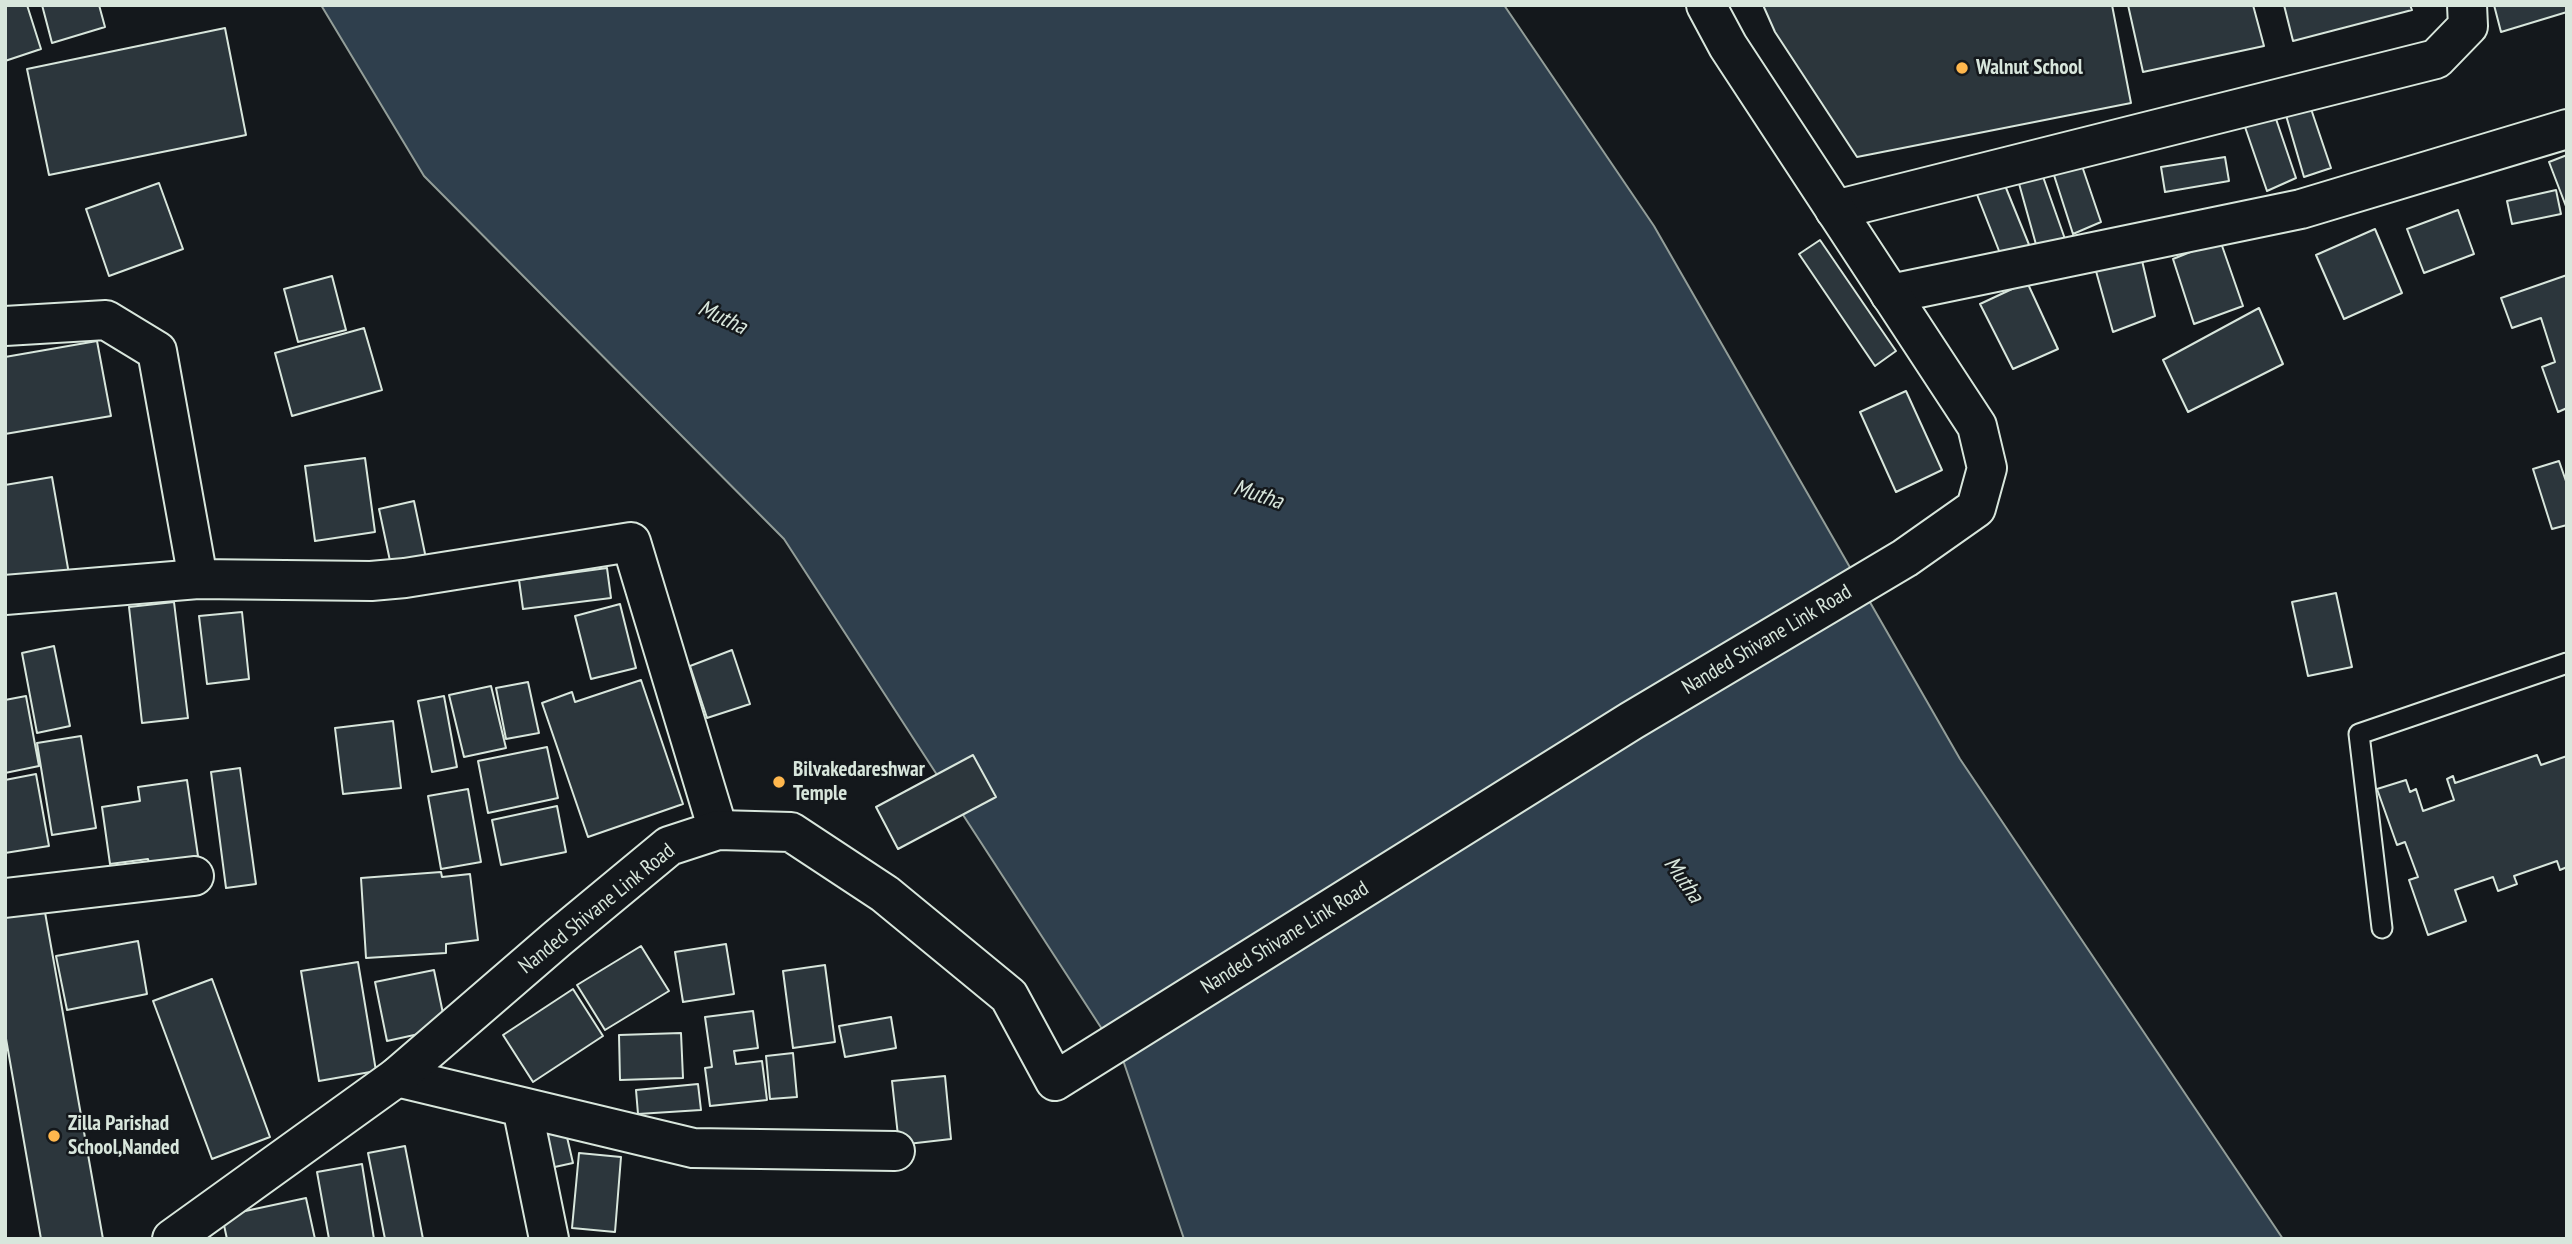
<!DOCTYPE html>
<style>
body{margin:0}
#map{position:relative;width:2572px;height:1244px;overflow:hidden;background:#14181c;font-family:"PT Sans Narrow",sans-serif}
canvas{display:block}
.frame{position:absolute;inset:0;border:7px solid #d8e6dc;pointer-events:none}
</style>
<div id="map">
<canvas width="2572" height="1244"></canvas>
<div class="frame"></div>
</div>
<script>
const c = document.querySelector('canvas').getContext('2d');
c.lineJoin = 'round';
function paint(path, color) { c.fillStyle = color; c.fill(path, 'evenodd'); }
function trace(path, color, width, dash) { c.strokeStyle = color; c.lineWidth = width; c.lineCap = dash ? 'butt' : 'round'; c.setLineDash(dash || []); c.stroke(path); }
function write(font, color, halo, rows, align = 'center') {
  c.font = font + ' "PT Sans Narrow",sans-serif'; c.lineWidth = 5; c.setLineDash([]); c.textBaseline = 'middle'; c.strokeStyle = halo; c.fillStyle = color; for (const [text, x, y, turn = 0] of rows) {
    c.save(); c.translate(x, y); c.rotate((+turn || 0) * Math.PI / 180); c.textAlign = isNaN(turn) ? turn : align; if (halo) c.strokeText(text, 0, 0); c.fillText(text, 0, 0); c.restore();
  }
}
const water = new Path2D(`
 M321,5h1183l150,221 306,533 323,480h-1099l-60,-176 -340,-524 -360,-363z`);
const building = new Path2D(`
 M5,5h22l14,44 -36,12z
 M42,5h57l6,22 -53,16z
 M1763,5h349l19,98 -274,54 -82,-125z
 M2128,5h125l11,41 -121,26z
 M2284,5h126l2,5 -119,31z
 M2494,5h73v7l-66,20z
 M225,28l21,107 -197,40 -22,-106z
 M2309,103l22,65 -27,9 -19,-65z
 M2275,116l21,62 -29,13 -22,-64z
 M2567,155v54l-18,-47z
 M2225,157l4,24 -64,11 -4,-25z
 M2080,160l21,62 -28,12 -21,-65z
 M2041,171l24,68 -28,9 -19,-68z
 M159,183l24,66 -74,27 -23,-67z
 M2004,183l28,69 -29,9 -27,-69z
 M2556,190l5,24 -49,10 -5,-23z
 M2458,210l16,44 -50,19 -17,-44z
 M2375,229l27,64 -58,26 -28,-64z
 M1820,240l76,111 -21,15 -76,-112z
 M2220,240l23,66 -49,18 -21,-65z
 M2140,252l15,64 -42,16 -19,-68z
 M2567,275v133l-9,4 -16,-45 13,-5 -14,-44 -29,10 -11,-30z
 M332,276l14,54 -48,12 -14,-53z
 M2027,282l31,67 -45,20 -33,-65z
 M2259,308l24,56 -95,48 -25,-52z
 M364,328l18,62 -90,26 -17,-63z
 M97,341l14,75 -106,18v-77z
 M1906,391l36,79 -46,22 -36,-80z
 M365,458l10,74 -60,9 -10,-75z
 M2559,461l8,23v41l-15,4 -19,-60z
 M52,477l17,97 -64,11v-100z
 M414,501l14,67 -35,7 -14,-66z
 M607,568l4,30 -88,11 -4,-29z
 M2336,593l16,74 -44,9 -16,-74z
 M174,602l14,116 -46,5 -13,-116z
 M620,604l16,64 -45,11 -16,-63z
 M242,612l7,67 -42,5 -8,-68z
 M54,646l16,80 -33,7 -15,-80z
 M732,650l18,54 -43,14 -17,-52z
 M641,680l42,124 -95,33 -46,-134 30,-11 3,10z
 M528,682l11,51 -33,6 -10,-51z
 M491,686l15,62 -42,9 -15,-62z
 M26,696l13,70 -34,7v-73z
 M444,696l13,71 -25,5 -14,-71z
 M393,721l8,67 -58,6 -8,-66z
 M81,736l15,92 -44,7 -15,-92z
 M547,747l11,51 -70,15 -10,-52z
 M973,755l23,42 -98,52 -22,-42z
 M2537,755l4,10 26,-9v111l-7,3 -3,-9 -43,15 3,8 -19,7 -5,-14 -38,13 11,31 -38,14 -19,-55 9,-3 -13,-35 -8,3 -20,-56 29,-9 4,12 6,-3 7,22 31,-11 -7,-21 6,-3 2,7z
 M240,768l16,116 -30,4 -15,-116z
 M36,774l13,72 -44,7v-73z
 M187,780l11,76 -49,7 -1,-4 -38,5 -8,-57 38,-6 -2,-14z
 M468,789l13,73 -40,7 -13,-73z
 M557,806l9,46 -65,13 -9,-45z
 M441,872l1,5 28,-3 8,66 -32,4v9l-80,5 -5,-80z
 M43,901l60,338h-62l-36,-206v-126z
 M138,941l9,53 -80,16 -11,-54z
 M726,944l8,50 -51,8 -8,-50z
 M641,946l28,45 -64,39 -28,-45z
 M358,962l18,109 -57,10 -18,-110z
 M825,965l10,77 -42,6 -10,-77z
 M434,970l12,58 -59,13 -12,-59z
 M212,979l58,158 -58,22 -59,-158z
 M573,989l30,47 -70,46 -30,-47z
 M753,1011l5,37 -24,3 2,13 26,-3 5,39 -57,6 -5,-38 7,-1 -7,-50z
 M891,1017l5,31 -51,9 -6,-31z
 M681,1033l2,45 -63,2 -1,-45z
 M793,1053l4,44 -27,2 -4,-43z
 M945,1076l6,63 -52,6 -7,-64z
 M698,1084l3,26 -63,4 -2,-24z
 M564,1124l9,39 -32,7 -9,-40z
 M405,1146l18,93h-38l-17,-86z
 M579,1153l42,4 -6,75 -43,-4z
 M362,1164l12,75h-45l-12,-67z
 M306,1198l9,41h-88l-5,-23z`);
const lane = new Path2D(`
 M2382,928l-23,-194 208,-71`);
const street = new Path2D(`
 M1835,210l601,-151 32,-33 -1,-21
 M1890,294l411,-85 266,-80
 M5,326l101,-6 51,31 41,228
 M5,595l193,-16 173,2 34,-3 226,-36 87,288
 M5,898l189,-22
 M397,1077l296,71 202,3
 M522,1107l27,132`);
const secondary = new Path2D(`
 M172,1239l225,-162 161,-139 111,-92 49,-16 73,2 94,62 124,102 46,85 576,-360 274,-163 71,-50 11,-40 -10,-42 -249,-380 -22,-41`);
const markers = [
 [1962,68,7,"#ffb74d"],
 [779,782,7,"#ffb74d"],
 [54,1136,7,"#ffb74d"]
];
const poiNames = [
 ["Walnut School",1976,68],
 ["Bilvakedareshwar",793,770],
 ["Temple",793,794],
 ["Zilla Parishad",68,1124],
 ["School,Nanded",68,1148]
];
const streetNames = [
 ["Nanded Shivane Link Road",1767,640,-31],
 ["Nanded Shivane Link Road",597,909,-39],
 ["Nanded Shivane Link Road",1285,938,-32]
];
const waterNames = [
 ["Mutha",722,318,25],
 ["Mutha",1258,495,18],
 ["Mutha",1683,880,55]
];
paint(water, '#2f3f4d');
trace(water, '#939e99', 2);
paint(building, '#2c363c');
trace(building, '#d8e6dc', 2);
trace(lane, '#d8e6dc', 23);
trace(street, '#d8e6dc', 42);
trace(secondary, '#d8e6dc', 42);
trace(lane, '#14181c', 19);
trace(street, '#14181c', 38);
trace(secondary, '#14181c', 38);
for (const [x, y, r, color] of markers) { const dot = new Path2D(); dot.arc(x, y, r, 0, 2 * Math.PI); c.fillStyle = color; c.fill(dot); trace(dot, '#14181c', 2.5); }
write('bold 21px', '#d8e6dc', '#14181c', poiNames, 'left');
write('21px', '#d8e6dc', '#14181c', streetNames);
write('italic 23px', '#d8e6dc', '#14181c', waterNames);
</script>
